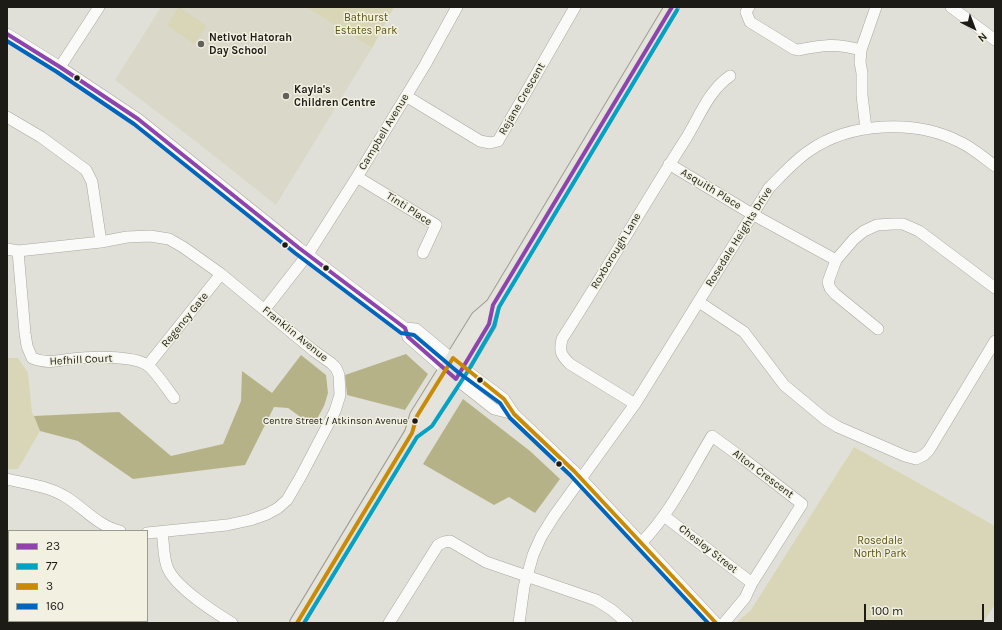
<!DOCTYPE html>
<style>
body{margin:0}
#map{position:relative;width:1002px;height:630px;overflow:hidden;background:#e1e0d8;font-family:Karla,sans-serif}
canvas{display:block}
.frame{position:absolute;inset:0;border:8px solid #1c1b16;pointer-events:none}
.legend{position:absolute;left:8px;top:530px;width:140px;height:92px;box-sizing:border-box;background:#f2f1e1;border:1px solid #9c9b90;margin:0;padding:5px 7px;list-style:none;font-size:12px;color:#1c1b16}
.legend li{display:flex;align-items:center;gap:8px;height:20px}
.legend b{width:20px;border:1px solid #9c9b90}
.north{position:absolute;left:954px;top:8px;width:40px;height:40px;-webkit-text-stroke:3px #f2f1e1;paint-order:stroke;rotate:138deg;font-size:11px;font-weight:700;line-height:16px;text-align:center;color:#1c1b16}
.north::after{content:'';display:block;margin:auto;width:14px;height:18px;background:#1c1b16;clip-path:polygon(50% 0,100% 100%,50% 72%,0 100%)}
.scale{position:absolute;left:864px;top:604px;width:120px;height:18px;box-sizing:border-box;border:2px solid #1c1b16;border-top:0;padding-left:5px;font-size:12px;line-height:14px;white-space:nowrap;color:#1c1b16;-webkit-text-stroke:3px #f2f1e1;paint-order:stroke}
</style>
<div id="map">
<canvas width="1002" height="630"></canvas>
<div class="frame"></div>
<ul class="legend">
<li><b style="height:5px;background:#8e44ad"></b>23</li>
<li><b style="height:5px;background:#01a2c5"></b>77</li>
<li><b style="height:5px;background:#cb8a04"></b>3</li>
<li><b style="height:5px;background:#0065bd"></b>160</li>
</ul>
<div class="north">N</div>
<div class="scale">100 m</div>
</div>
<script>
const c = document.querySelector('canvas').getContext('2d');
c.lineJoin = 'round';
function paint(path, color) { c.fillStyle = color; c.fill(path, 'evenodd'); }
function trace(path, color, width, dash) { c.strokeStyle = color; c.lineWidth = width; c.lineCap = dash ? 'butt' : 'round'; c.setLineDash(dash || []); c.stroke(path); }
function write(font, color, halo, rows, align = 'center') {
  c.font = font + ' Karla,sans-serif'; c.lineWidth = 3; c.setLineDash([]); c.textBaseline = 'middle'; c.strokeStyle = halo; c.fillStyle = color; for (const [text, x, y, turn = 0] of rows) {
    c.save(); c.translate(x, y); c.rotate((+turn || 0) * Math.PI / 180); c.textAlign = isNaN(turn) ? turn : align; if (halo) c.strokeText(text, 0, 0); c.fillText(text, 0, 0); c.restore();
  }
}
const built = new Path2D(`
 M161,7h145l66,41 -96,157 -78,-62 -83,-63z`);
const green = new Path2D(`
 M179,7l28,19 -13,18 -27,-19z
 M306,7h88l-22,41z
 M7,358h11l10,15 4,40 2,3 6,15 -22,38h-11z
 M854,447l141,79v78l-12,19 -246,-1 14,-12z`);
const water = new Path2D(`
 M406,354l22,20 -23,36 -58,-15 -2,-20z
 M301,355l25,20 2,18 -4,13 -11,20 -25,-18 -14,-1 -29,58 -112,14 -55,-38 -38,-10 -6,-15 85,-4 52,44 52,-12 18,-43 1,-30 30,22z
 M463,399l67,52 30,28 -25,34 -26,-16 -15,8 -71,-41z`);
const minor = new Path2D(`
 M749,7l-3,5 4,10 44,27 4,1c25,-5 38,-7 63,0
 M951,7l44,33
 M7,34l53,33 78,52 161,129 106,80 11,1 47,39 41,31 10,15 60,57 142,152
 M60,67l39,-60
 M406,96l74,45 10,2 8,-2 77,-134
 M7,117l34,20 45,33 6,12 9,60
 M866,129l-4,-34v-22l-2,-11 1,-12 15,-43
 M669,164l83,50 84,46
 M357,177l79,48 -13,28
 M7,249l11,2 83,-9 26,-5 23,-1 19,3 14,8 38,27 93,77 17,12 5,5 3,7 1,20 -5,16 -34,65 -14,24 -9,8 -11,6 -17,6 -23,5 -80,8
 M18,251l7,82 2,13 5,12c15,6 23,3 39,1 17,-2 62,-4 76,6 8,5 20,24 27,33
 M699,302l45,30 40,53 41,34 13,8 67,29 11,3 8,-4 5,-5 66,-109
 M265,309l43,-55 49,-77 68,-112 32,-58
 M405,328l3,9 48,42 38,30 20,5
 M878,329l-43,-35 -5,-6 -2,-6 8,-22 18,-21 10,-8 13,-6 16,-1h10l16,7 76,57
 M148,365l73,-91
 M635,404l-65,-40c-9,-9 -11,-12 -8,-25 42,-65 81,-133 123,-199 14,-22 23,-49 45,-64
 M7,479c20,5 41,7 59,18 18,11 32,29 54,34
 M664,516l88,67
 M162,532c2,11 1,26 6,37 8,18 46,43 64,54
 M641,543c30,-30 49,-71 71,-107l33,24 57,44 -50,79 -7,15 -21,25
 M7,585l2,1
 M53,621l3,2
 M389,623l49,-78 6,-3 6,-1 36,21 110,38 16,10 15,13
 M519,623l5,-36 9,-32 8,-18 13,-21 81,-112 134,-216c12,-12 25,-27 40,-37 41,-29 107,-32 151,-9 13,6 24,16 35,24`);
const major = new Path2D(`
 M412,433l15,-11 36,-54 26,-44 4,-19 179,-298
 M297,623l115,-190 5,-17 61,-98 15,-13`);
const bus1 = new Path2D(`
 M7,34l53,33 78,52 161,129 106,80 3,9 48,42 33,-55 4,-19 179,-298`);
const bus2 = new Path2D(`
 M304,623l113,-186 15,-11 36,-55 26,-45 5,-19 178,-297`);
const bus3 = new Path2D(`
 M297,623l115,-190 5,-17 36,-58 51,41 10,15 60,57 142,152`);
const bus4 = new Path2D(`
 M7,41l50,31 77,52 161,129 106,80 13,2 45,38 41,30 10,15 60,57 138,148`);
const markers = [
 [201,44,4,"#61605a"],
 [77,78,3.5,"#1c1b16"],
 [286,96,4,"#61605a"],
 [285,245,3.5,"#1c1b16"],
 [326,268,3.5,"#1c1b16"],
 [480,380,3.5,"#1c1b16"],
 [415,421,3.5,"#1c1b16"],
 [559,464,3.5,"#1c1b16"]
];
const busNames = [
 ["Centre Street / Atkinson Avenue",408,421]
];
const parkNames = [
 ["Bathurst",366,18],
 ["Estates Park",366,31],
 ["Rosedale",880,541],
 ["North Park",880,554]
];
const poiNames = [
 ["Netivot Hatorah",209,38],
 ["Day School",209,51],
 ["Kayla's",294,90],
 ["Children Centre",294,103]
];
const streetNames = [
 ["Rejane Crescent",522,99,-60],
 ["Campbell Avenue",384,132,-59],
 ["Asquith Place",711,189,31],
 ["Tinti Place",409,209,33],
 ["Rosedale Heights Drive",739,237,-58],
 ["Roxborough Lane",616,251,-59],
 ["Regency Gate",185,320,-51],
 ["Franklin Avenue",295,334,39],
 ["Hefhill Court",81,360,-3],
 ["Alton Crescent",763,474,37],
 ["Chesley Street",708,549,38]
];
paint(built, '#dad8c8');
paint(green, '#d8d6b6');
paint(water, '#b6b288');
trace(minor, '#a7a6a0', 12);
trace(major, '#9d9c8f', 16);
trace(minor, '#fafaf9', 11);
trace(major, '#e4e3dc', 14);
trace(bus1, '#8e44ad', 4);
trace(bus2, '#01a2c5', 4);
trace(bus3, '#cb8a04', 4);
trace(bus4, '#0065bd', 4);
for (const [x, y, r, color] of markers) { const dot = new Path2D(); dot.arc(x, y, r, 0, 2 * Math.PI); c.fillStyle = color; c.fill(dot); trace(dot, '#f2f1e1', 1.5); }
write('10px', '#1c1b16', '#f2f1e1', busNames, 'right');
write('11px', '#59530d', '#f2f1e1', parkNames);
write('bold 11px', '#1c1b16', '#f2f1e1', poiNames, 'left');
write('11px', '#1c1b16', '#f2f1e1', streetNames);
</script>
